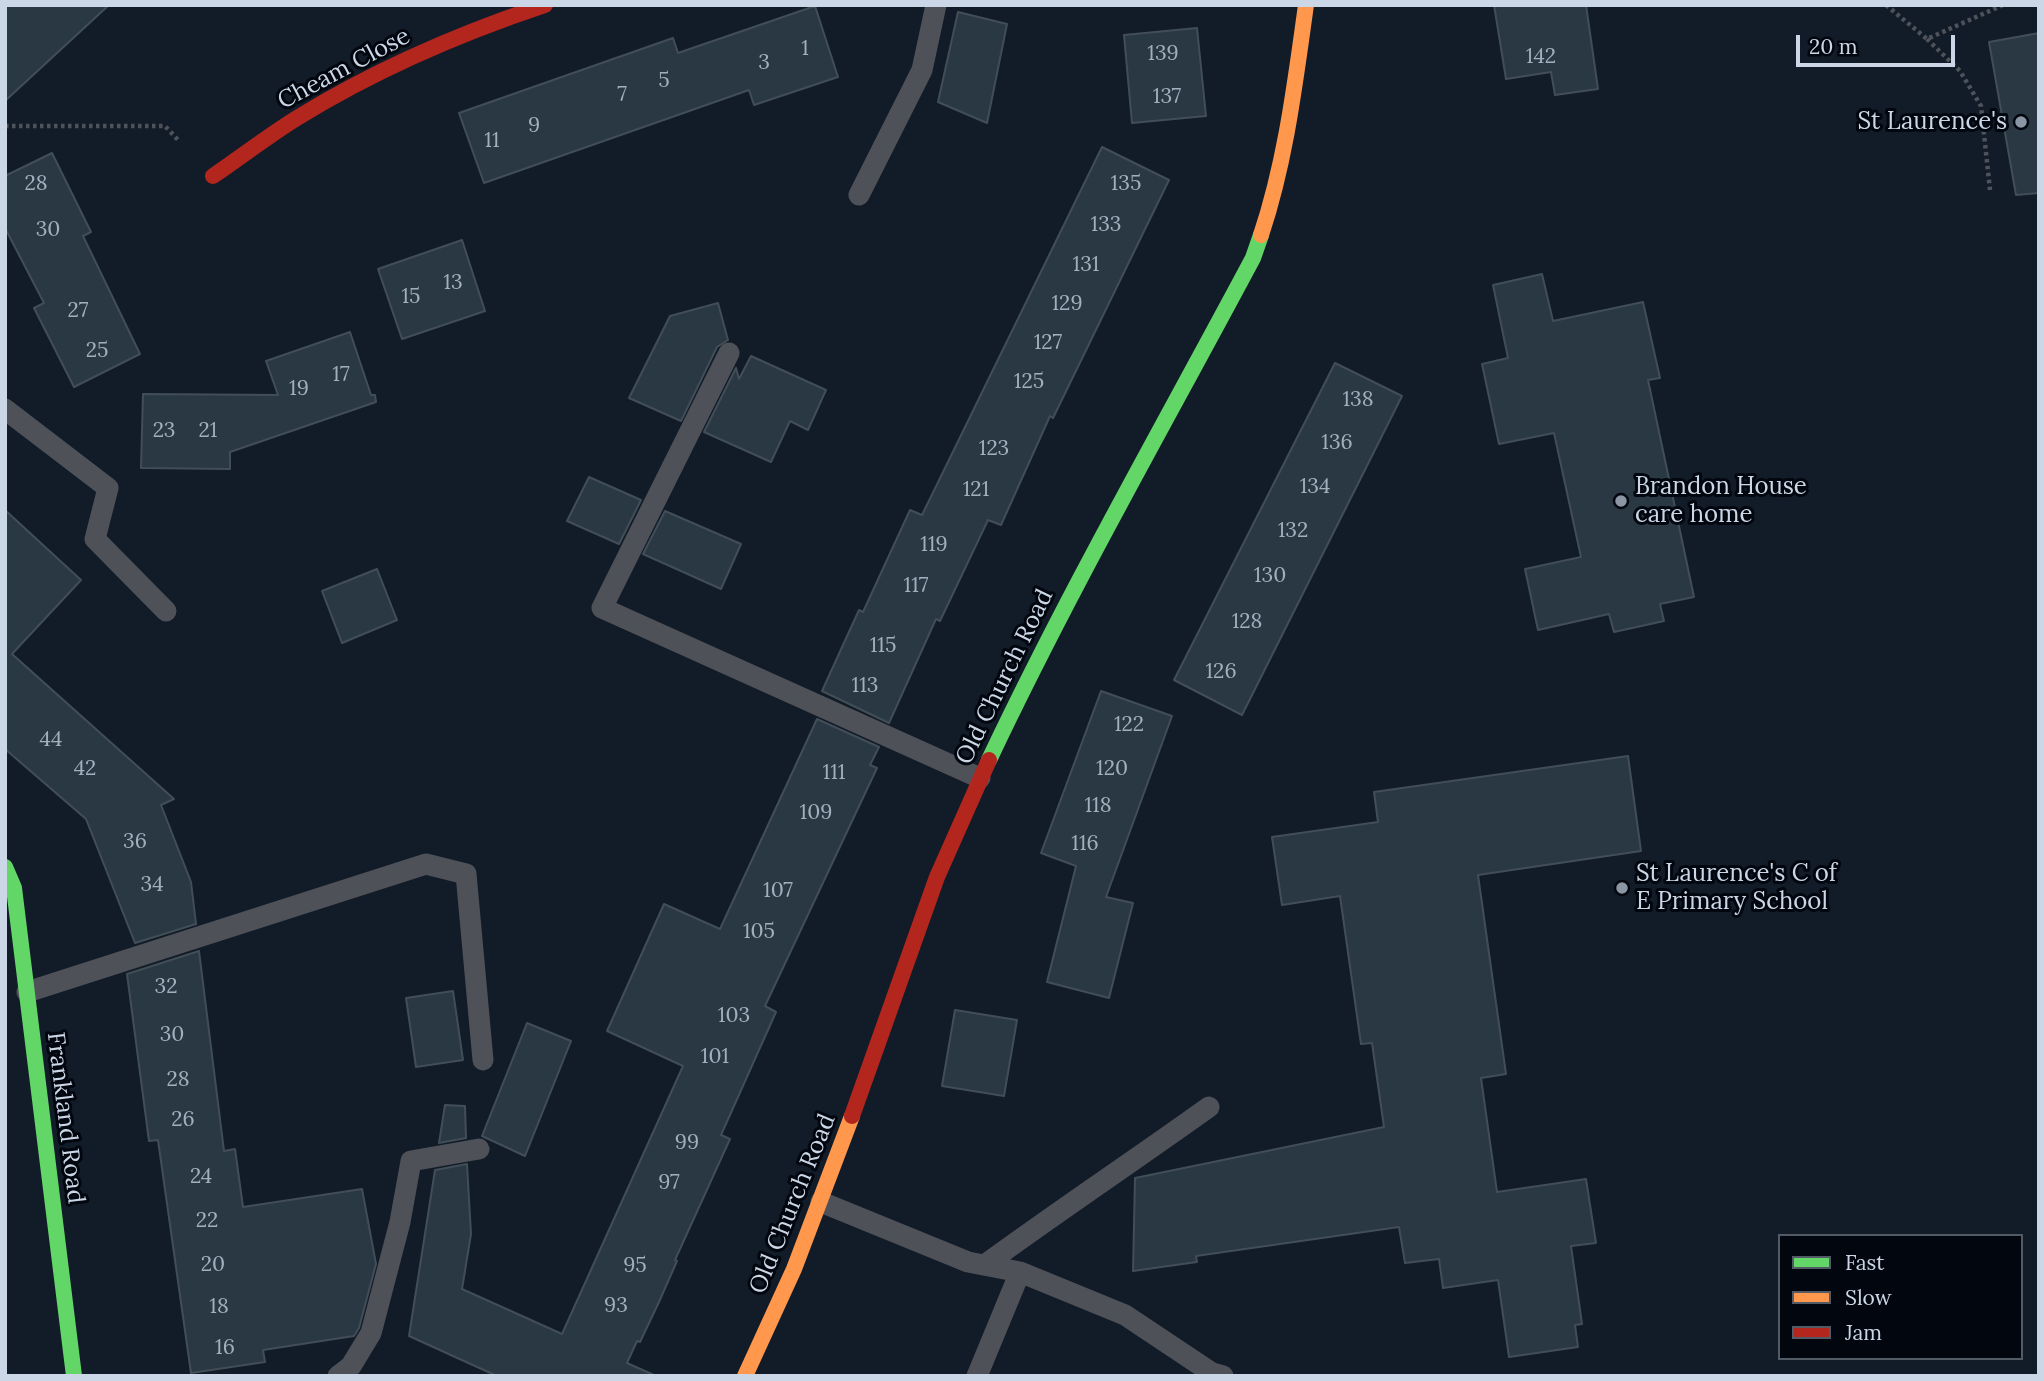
<!DOCTYPE html>
<style>
body{margin:0}
#map{position:relative;width:2044px;height:1381px;overflow:hidden;background:#121c28;font-family:Lora,serif}
canvas{display:block}
.frame{position:absolute;inset:0;border:7px solid #cbd7e6;pointer-events:none}
.legend{position:absolute;left:1778px;top:1234px;width:245px;height:126px;box-sizing:border-box;background:#02060f;border:2px solid #525a65;margin:0;padding:9px 12px;list-style:none;font-size:21px;color:#cbd7e6}
.legend li{display:flex;align-items:center;gap:14px;height:35px}
.legend b{width:35px;border:2px solid #525a65}
.scale{position:absolute;left:1796px;top:35px;width:159px;height:32px;box-sizing:border-box;border:4px solid #cbd7e6;border-top:0;padding-left:9px;font-size:21px;line-height:24px;white-space:nowrap;color:#cbd7e6;-webkit-text-stroke:5px #02060f;paint-order:stroke}
</style>
<div id="map">
<canvas width="2044" height="1381"></canvas>
<div class="frame"></div>
<ul class="legend">
<li><b style="height:9px;background:#63d668"></b>Fast</li>
<li><b style="height:9px;background:#ff974d"></b>Slow</li>
<li><b style="height:9px;background:#b3261e"></b>Jam</li>
</ul>
<div class="scale">20 m</div>
</div>
<script>
const c = document.querySelector('canvas').getContext('2d');
c.lineJoin = 'round';
function paint(path, color) { c.fillStyle = color; c.fill(path, 'evenodd'); }
function trace(path, color, width, dash) { c.strokeStyle = color; c.lineWidth = width; c.lineCap = dash ? 'butt' : 'round'; c.setLineDash(dash || []); c.stroke(path); }
function write(font, color, halo, rows, align = 'center') {
  c.font = font + ' Lora,serif'; c.lineWidth = 6; c.setLineDash([]); c.textBaseline = 'middle'; c.strokeStyle = halo; c.fillStyle = color; for (const [text, x, y, turn = 0] of rows) {
    c.save(); c.translate(x, y); c.rotate((+turn || 0) * Math.PI / 180); c.textAlign = isNaN(turn) ? turn : align; if (halo) c.strokeText(text, 0, 0); c.fillText(text, 0, 0); c.restore();
  }
}
const building = new Path2D(`
 M5,5h104l-104,96z
 M1494,5h92l12,84 -43,6 -4,-23 -45,7z
 M815,6l23,71 -84,28 -5,-15 -265,93 -25,-70 214,-75 5,15z
 M958,12l49,12 -20,99 -49,-21z
 M1197,28l9,88 -74,7 -8,-88z
 M2039,33v160l-23,2 -27,-153z
 M1102,147l67,33 -116,238 -3,-2 -49,109 -13,-5 -48,101 -4,-2 -47,104 -67,-32 37,-81 4,2 47,-102 12,5z
 M52,153l39,79 -8,4 57,118 -66,33 -40,-79 10,-5 -39,-75v-52z
 M462,240l23,71 -83,28 -24,-70z
 M1542,274l11,47 90,-19 17,76 -12,2 46,217 -34,7 4,17 -50,11 -5,-18 -71,16 -13,-61 56,-12 -27,-124 -55,11 -17,-80 26,-6 -15,-73z
 M718,303l10,37 -11,7 -36,74 -52,-23 41,-82z
 M350,332l21,63h4l1,7 -146,50v17l-89,-1 2,-74 135,1 -12,-34z
 M751,356l75,34 -18,40 -18,-9 -19,41 -67,-30 32,-64 3,11z
 M1335,363l67,33 -160,319 -68,-35z
 M589,477l52,23 -22,44 -52,-23z
 M5,510l76,70 -69,74 162,145 -13,6 30,77 5,42 -61,19 -49,-124 -81,-70z
 M665,511l76,33 -20,45 -78,-35z
 M377,569l20,51 -55,23 -20,-52z
 M1101,691l71,25 -66,181 27,6 -24,95 -62,-16 29,-116 -35,-13z
 M817,719l62,28 -9,18 7,3 -112,238 11,6 -55,123 9,4 -55,121 2,1 -18,41 -19,40 -3,-1 -10,22 29,13h-159l-88,-40 26,-166 32,-6 4,70 -9,55 100,45 121,-268 -76,-35 57,-127 56,25z
 M1628,756l13,95 -163,24 28,199 -25,4 16,114 89,-13 10,64 -25,3 11,78 -7,1 3,22 -69,10 -11,-77 -55,8 -4,-29 -34,4 -6,-36 -203,29 1,6 -64,9 2,-93 249,-51 -12,-84 -11,1 -21,-148 -58,9 -10,-68 106,-15 -4,-30z
 M199,951l25,200 11,-2 8,58 119,-18 14,75 -17,64 -5,8 -91,14 2,12 -74,11 -33,-233 -9,1 -22,-167z
 M453,991l10,69 -47,7 -10,-69z
 M955,1010l62,10 -13,76 -62,-10z
 M527,1023l44,18 -46,115 -43,-20z
 M445,1105l20,1 1,32 -27,5z`);
const path = new Path2D(`
 M1886,5l41,34 76,-34
 M1927,39l33,32 21,35 9,84
 M5,126h160l15,16`);
const lane = new Path2D(`
 M859,195l63,-125 14,-65
 M729,353l-127,255 378,170
 M5,409l103,79 -13,51 71,72
 M27,992l399,-128 40,10 17,186
 M821,1202l147,60 52,10 105,43 87,58 11,3
 M986,1264c74,-54 149,-104 223,-157
 M338,1376l13,-10 20,-33 29,-111 11,-61 68,-12
 M977,1376l43,-104`);
const fast = new Path2D(`
 M989,760c81,-171 175,-335 264,-502l8,-23
 M5,867l9,21 60,488`);
const slow = new Path2D(`
 M1261,235c25,-75 34,-152 45,-230
 M745,1376l49,-107 58,-153`);
const jam = new Path2D(`
 M213,176c28,-19 55,-40 84,-58 78,-48 161,-84 248,-113
 M852,1116l85,-239 52,-117`);
const markers = [
 [2021,122,7,"#8a96a4"],
 [1621,501,7,"#8a96a4"],
 [1622,888,7,"#8a96a4"]
];
const numberNames = [
 ["1",805,49],
 ["139",1163,54],
 ["142",1541,57],
 ["3",764,63],
 ["5",664,81],
 ["7",622,95],
 ["137",1167,97],
 ["9",534,126],
 ["11",492,141],
 ["28",36,184],
 ["135",1126,184],
 ["133",1106,225],
 ["30",48,230],
 ["131",1086,265],
 ["13",453,283],
 ["15",411,297],
 ["129",1067,304],
 ["27",78,311],
 ["127",1048,343],
 ["25",97,351],
 ["17",341,375],
 ["125",1029,382],
 ["19",299,389],
 ["138",1358,400],
 ["23",164,431],
 ["21",208,431],
 ["136",1337,443],
 ["123",994,449],
 ["134",1315,487],
 ["121",976,490],
 ["132",1293,531],
 ["119",934,545],
 ["130",1270,576],
 ["117",916,586],
 ["128",1247,622],
 ["115",883,646],
 ["126",1221,672],
 ["113",865,686],
 ["122",1129,725],
 ["44",51,740],
 ["42",85,769],
 ["120",1112,769],
 ["111",834,773],
 ["118",1098,806],
 ["109",816,813],
 ["36",135,842],
 ["116",1085,844],
 ["34",152,885],
 ["107",778,891],
 ["105",759,932],
 ["32",166,987],
 ["103",734,1016],
 ["30",172,1035],
 ["101",715,1057],
 ["28",178,1080],
 ["26",183,1120],
 ["99",687,1143],
 ["24",201,1177],
 ["97",669,1183],
 ["22",207,1221],
 ["20",213,1265],
 ["95",635,1266],
 ["93",616,1306],
 ["18",219,1307],
 ["16",225,1348]
];
const streetNames = [
 ["Cheam Close",344,69,-28],
 ["Old Church Road",1005,677,-64],
 ["Frankland Road",65,1118,83],
 ["Old Church Road",793,1204,-68]
];
const poiNames = [
 ["St Laurence's",2007,122,"right"],
 ["Brandon House",1635,487],
 ["care home",1635,515],
 ["St Laurence's C of",1636,874],
 ["E Primary School",1636,902]
];
paint(building, '#2a3843');
trace(building, '#424e57', 2);
trace(path, '#4e525a', 4.5, [3.5, 3.5]);
trace(lane, '#4f5159', 21);
trace(fast, '#63d668', 16);
trace(slow, '#ff974d', 16);
trace(jam, '#b3261e', 16);
for (const [x, y, r, color] of markers) { const dot = new Path2D(); dot.arc(x, y, r, 0, 2 * Math.PI); c.fillStyle = color; c.fill(dot); trace(dot, '#02060f', 2.5); }
write('21px', '#a3afbd', null, numberNames);
write('24px', '#cbd7e6', '#02060f', streetNames);
write('24px', '#cbd7e6', '#02060f', poiNames, 'left');
</script>
